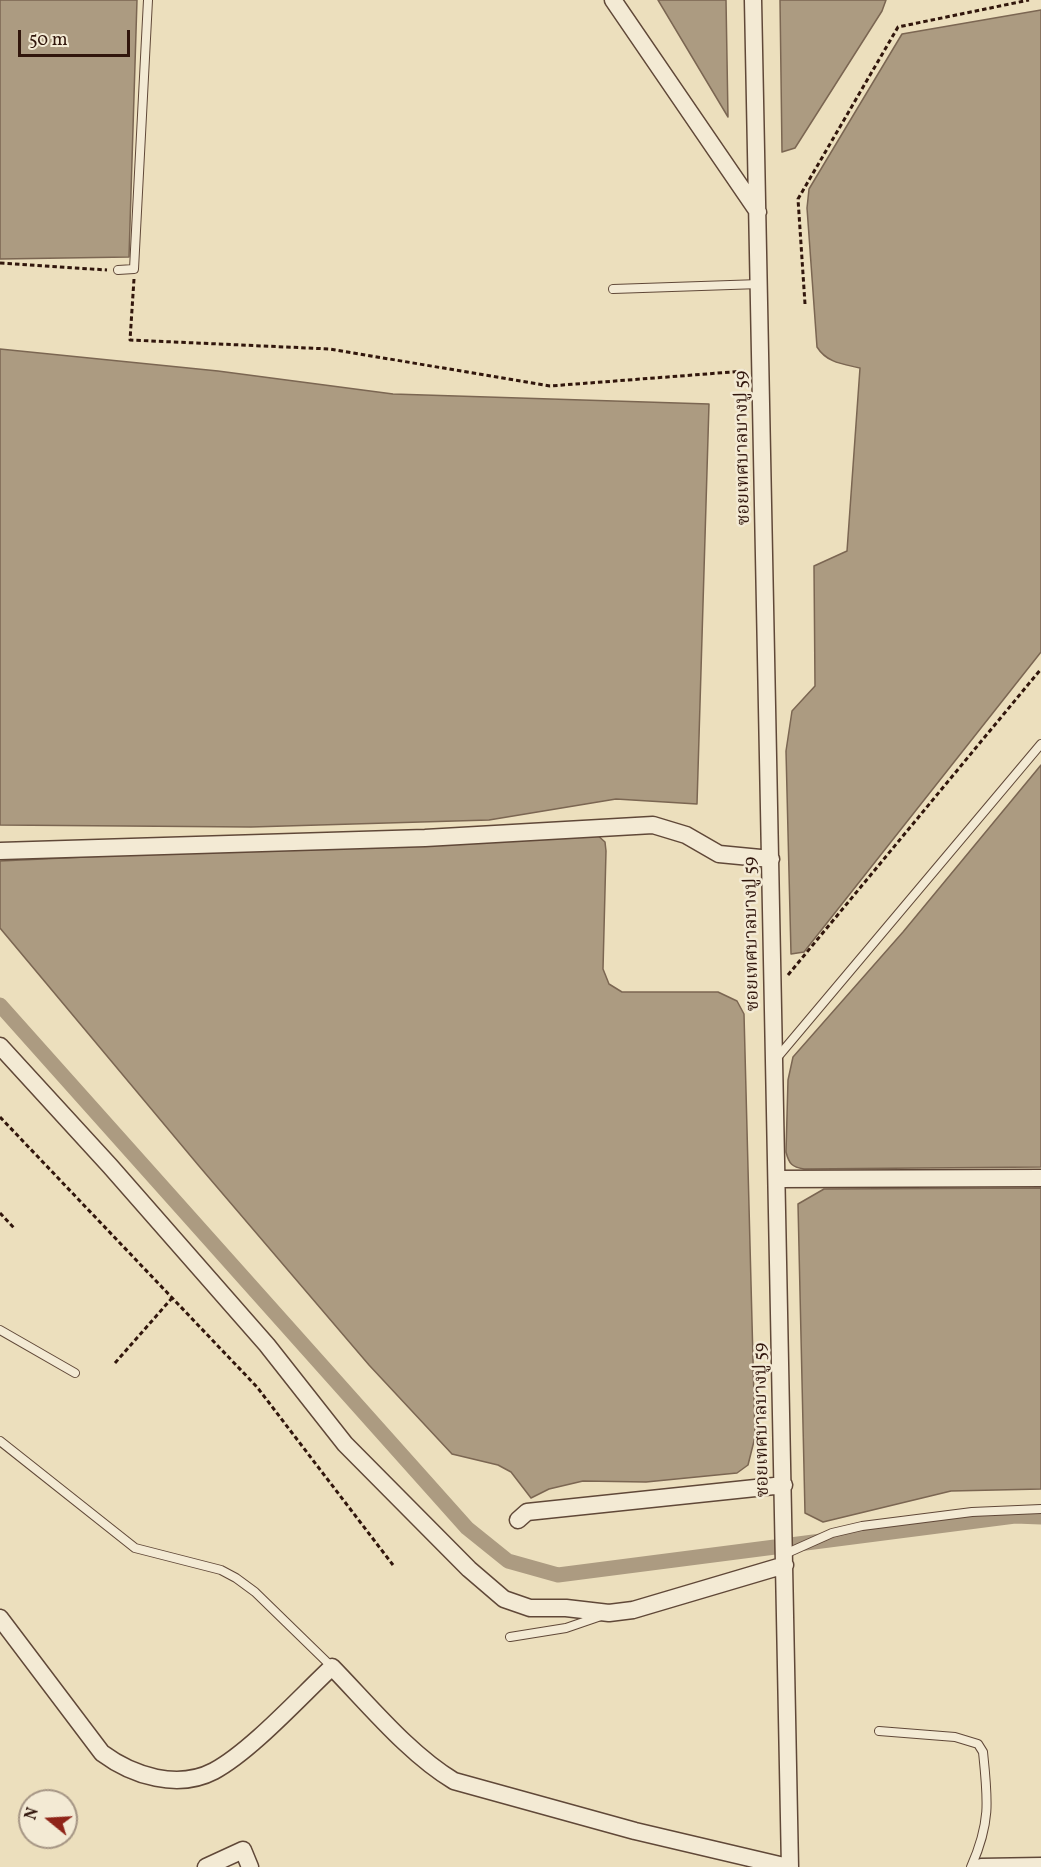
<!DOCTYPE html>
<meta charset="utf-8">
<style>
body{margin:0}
#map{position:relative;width:1041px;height:1867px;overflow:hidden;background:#ecdfbd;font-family:Vollkorn,serif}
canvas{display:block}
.north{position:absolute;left:18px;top:1789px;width:60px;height:60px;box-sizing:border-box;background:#f3ead4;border:2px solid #a59584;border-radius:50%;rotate:288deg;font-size:16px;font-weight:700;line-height:24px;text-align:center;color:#31160c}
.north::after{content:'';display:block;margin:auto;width:21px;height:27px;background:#8f2418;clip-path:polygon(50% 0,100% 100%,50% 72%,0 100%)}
.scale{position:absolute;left:18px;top:30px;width:112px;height:27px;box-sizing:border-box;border:3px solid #31160c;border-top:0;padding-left:8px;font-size:18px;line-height:21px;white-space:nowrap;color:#31160c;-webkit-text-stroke:4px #f3ead4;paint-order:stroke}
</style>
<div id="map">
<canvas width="1041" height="1867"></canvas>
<div class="north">N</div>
<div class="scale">50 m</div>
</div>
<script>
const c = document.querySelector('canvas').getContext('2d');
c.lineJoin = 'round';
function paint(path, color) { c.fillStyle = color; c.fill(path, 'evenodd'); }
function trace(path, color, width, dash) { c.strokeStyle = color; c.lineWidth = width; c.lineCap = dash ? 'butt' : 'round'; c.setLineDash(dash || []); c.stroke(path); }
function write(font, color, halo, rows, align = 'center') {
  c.font = font + ' Vollkorn,"Noto Serif Thai",serif'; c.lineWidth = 5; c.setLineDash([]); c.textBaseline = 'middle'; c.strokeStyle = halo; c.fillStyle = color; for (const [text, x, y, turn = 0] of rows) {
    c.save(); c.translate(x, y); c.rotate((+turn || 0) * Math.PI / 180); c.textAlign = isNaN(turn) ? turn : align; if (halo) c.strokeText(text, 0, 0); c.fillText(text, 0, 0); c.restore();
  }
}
const water = new Path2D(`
 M0,0h137l-8,257 -129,2z
 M658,0h68l2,117z
 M780,0h106l-4,11 -87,137 -13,4z
 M1041,10v642l-237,300 -13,2 -5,-203 6,-40 23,-25 -1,-120 33,-15 13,-183c-17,-4 -33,-5 -43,-21l-10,-139 2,-19 93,-155z
 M0,349l218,22 175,23 316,10 -12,400 -81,-5 -127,21 -238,7 -251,-2z
 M1041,765v402l-237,2c-12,-2 -15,-5 -18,-17l2,-72 5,-23 110,-125z
 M595,833l10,9 1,9 -3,118 6,15 13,8h96l19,9 7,13 11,423 -7,28 -11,8 -91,9 -63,-1 -34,8 -18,9 -20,-26 -13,-7 -46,-11 -83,-89 -170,-199 -199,-238v-67z
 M1041,1188v301l-90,2 -128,31 -18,-9 -7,-309 26,-15z`);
const canal = new Path2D(`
 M0,1005l467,523 41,33 50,14 457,-59 26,1`);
const path = new Path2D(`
 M0,263l107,7
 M134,279l-4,61 200,9 220,37 195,-15
 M805,304l-7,-105 100,-172 131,-27
 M788,975l253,-306
 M0,1117l257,270 136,178
 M0,1213l15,16
 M115,1363l57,-65`);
const service = new Path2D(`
 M118,270l16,-1 14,-269
 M613,289l147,-5
 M776,1059l265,-315
 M0,1330l75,43
 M0,1441l135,107 86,22 15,8 19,14 77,75
 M785,1554l47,-21 30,-7 110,-14 69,-3
 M510,1637l56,-9 35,-12
 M879,1731l76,6 23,7 5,8c5,48 8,70 -12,115`);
const minor = new Path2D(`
 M613,0l145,212
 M753,0l37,1867
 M0,851l425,-13 228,-13 33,10 33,19 52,5
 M0,1046l110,120 157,179 78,99 124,125 35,30 26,9h36l43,5 24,-3 152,-45
 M778,1179l263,-1
 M518,1520l9,-8 257,-27
 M0,1618l102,135c31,23 76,37 112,18 37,-20 86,-74 118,-104 37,38 77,87 122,114l181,50 153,36
 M206,1867l37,-17 7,17
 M981,1867l60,-1`);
const streetNames = [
 ["ซอยเทศบาลบางปู 59",744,448,-91],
 ["ซอยเทศบาลบางปู 59",753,934,-91],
 ["ซอยเทศบาลบางปู 59",763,1420,-91]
];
paint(water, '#ac9b81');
trace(water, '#7b6652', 1.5);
trace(canal, '#ac9b81', 15);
trace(service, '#604838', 10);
trace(minor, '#604838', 19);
trace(path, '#31160c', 3, [4.5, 3]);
trace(service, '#f3ead4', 8);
trace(minor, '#f3ead4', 16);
write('18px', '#31160c', '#f3ead4', streetNames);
</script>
